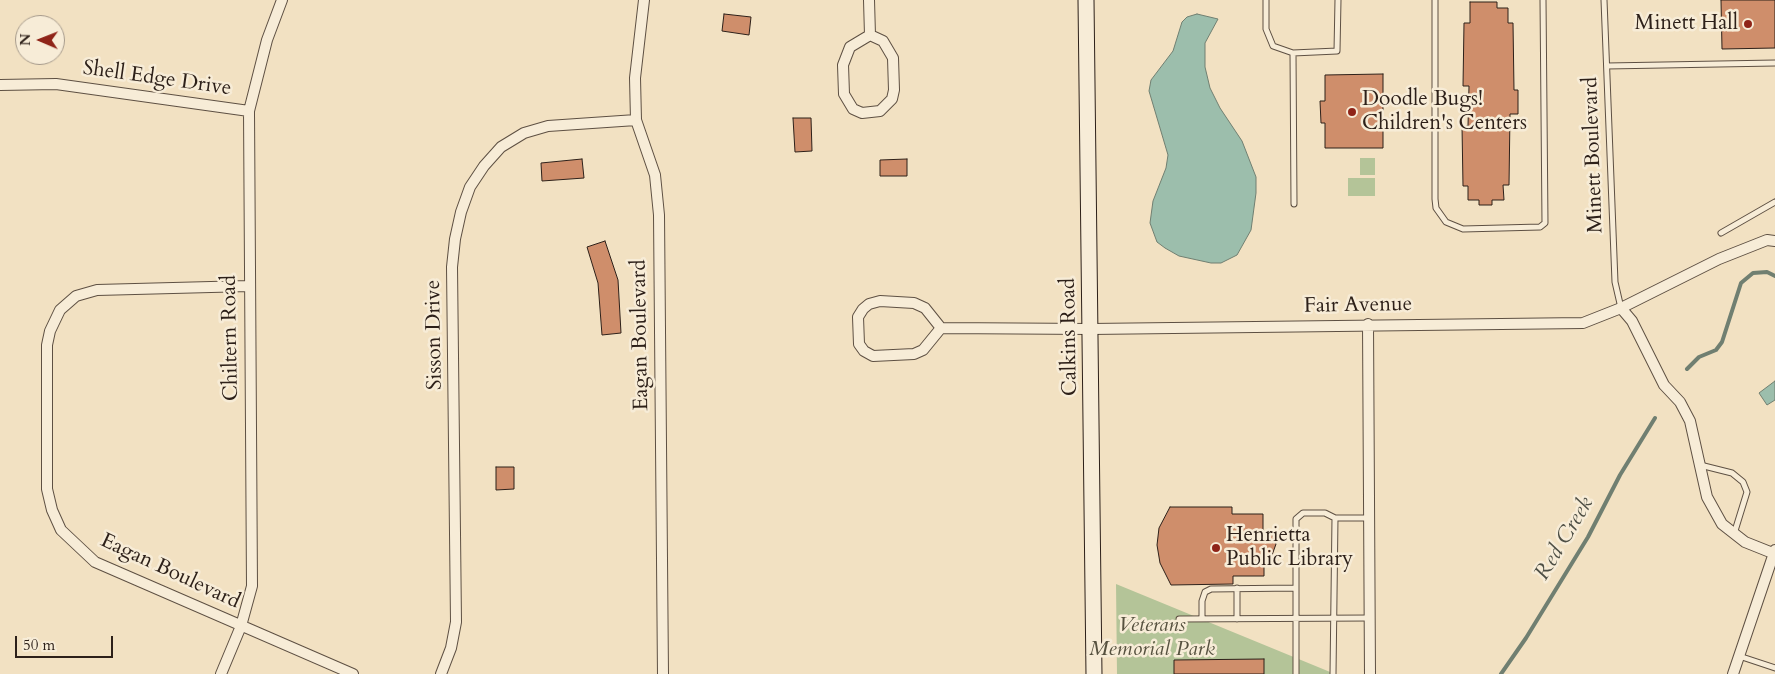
<!DOCTYPE html>
<style>
body{margin:0}
#map{position:relative;width:1775px;height:674px;overflow:hidden;background:#f2e1c2;font-family:Cardo,serif}
canvas{display:block}
.north{position:absolute;left:15px;top:15px;width:50px;height:50px;box-sizing:border-box;background:#f7ecd7;border:1px solid #a69a8b;border-radius:50%;rotate:271deg;font-size:14px;font-weight:700;line-height:20px;text-align:center;color:#2d2019}
.north::after{content:'';display:block;margin:auto;width:18px;height:22px;background:#8f2418;clip-path:polygon(50% 0,100% 100%,50% 72%,0 100%)}
.scale{position:absolute;left:15px;top:636px;width:98px;height:22px;box-sizing:border-box;border:2px solid #2d2019;border-top:0;padding-left:6px;font-size:15px;line-height:18px;white-space:nowrap;color:#2d2019;-webkit-text-stroke:4px #f7ecd7;paint-order:stroke}
</style>
<div id="map">
<canvas width="1775" height="674"></canvas>
<div class="north">N</div>
<div class="scale">50 m</div>
</div>
<script>
const context = document.querySelector('canvas').getContext('2d');
context.lineJoin = 'round';
function fill(path, color) {
  context.fillStyle = color;
  context.fill(path, 'evenodd');
}
function shape(rows) {
  const path = new Path2D();
  for (const r of rows) {
    path.moveTo(r[0], r[1]);
    for (let i = 2; i < r.length; i += 2) path.lineTo(r[i], r[i + 1]);
  }
  return path;
}
function strokePath(path, color, width, dash) {
  context.strokeStyle = color;
  context.lineWidth = width;
  context.lineCap = dash ? 'butt' : 'round';
  context.setLineDash(dash || []);
  context.stroke(path);
}
function drawText(font, color, halo, rows, align = 'center') {
  context.font = font + ' Cardo,serif';
  context.lineWidth = 5;
  context.setLineDash([]);
  context.textBaseline = 'middle';
  context.strokeStyle = halo;
  context.fillStyle = color;
  for (const [text, x, y, turn = 0] of rows) {
    context.save();
    context.translate(x, y);
    context.rotate((+turn || 0) * Math.PI / 180);
    context.textAlign = isNaN(turn) ? turn : align;
    if (halo) context.strokeText(text, 0, 0);
    context.fillText(text, 0, 0);
    context.restore();
  }
}
const green = shape([
 [1360,158,1375,158,1375,175,1360,175],
 [1348,178,1375,178,1375,196,1348,196],
 [1116,584,1335,674,1117,674]
]);
const water = shape([
 [1197,14,1218,19,1205,43,1205,67,1210,88,1220,108,1242,141,1256,177,1256,193,1251,230,1237,255,1221,263,1211,263,1179,256,1165,248,1157,242,1150,223,1153,201,1166,168,1168,155,1149,91,1151,80,1173,51,1182,22,1187,17,1197,14],
 [1775,381,1775,400,1767,405,1759,393,1775,381]
]);
const stream = shape([
 [1687,369,1699,357,1716,350,1722,342,1741,283,1753,273,1767,272,1775,276],
 [1501,674,1526,638,1588,537,1620,475,1655,418]
]);
const building = shape([
 [1721,0,1775,0,1775,48,1722,49,1721,0],
 [1470,2,1497,2,1497,8,1508,8,1508,23,1513,23,1514,90,1518,90,1518,114,1510,114,1509,185,1503,185,1504,200,1492,200,1492,205,1479,205,1479,200,1468,200,1468,186,1463,186,1462,126,1468,126,1469,86,1463,86,1464,23,1470,23,1470,2],
 [724,14,751,17,749,35,722,31,724,14],
 [1383,74,1383,148,1325,148,1325,123,1321,123,1320,101,1325,101,1325,75,1383,74],
 [793,118,811,118,812,151,795,152,793,118],
 [582,159,584,178,542,181,541,163,582,159],
 [907,159,907,176,880,176,880,160,907,159],
 [605,241,618,280,621,333,602,335,598,283,587,247,605,241],
 [496,467,514,467,514,489,496,490,496,467],
 [1170,507,1232,507,1232,514,1263,514,1263,531,1271,531,1276,544,1271,558,1264,558,1264,576,1233,576,1233,584,1171,585,1160,563,1157,545,1159,528,1170,507],
 [1264,659,1264,674,1174,674,1174,660,1264,659]
]);
const service = shape([
 [1266,0,1266,29,1273,46,1293,53,1337,51,1338,0],
 [1435,0,1435,199,1436,208,1446,222,1463,229,1540,227,1545,223,1543,0],
 [1604,0,1615,282,1621,308],
 [1293,53,1294,204],
 [1607,66,1775,63],
 [1721,233,1775,202],
 [1700,465,1732,473,1743,482,1747,492,1734,534],
 [1335,518,1369,518],
 [1237,588,1237,619],
 [1179,619,1369,618],
 [1202,619,1202,601,1205,592,1211,589,1296,588],
 [1739,656,1775,668],
 [1296,674,1296,519,1303,513,1325,513,1335,518,1333,674]
]);
const minor = shape([
 [644,0,635,78,636,120,655,175,659,215,663,674],
 [869,0,870,35],
 [870,35,883,41,893,58,894,90,892,99,880,111,862,113,853,109,844,94,843,65,850,47,870,35],
 [0,85,56,84,249,111],
 [1775,241,1767,240,1719,259,1621,308,1632,321,1664,385,1680,402,1690,421,1707,497,1722,524,1745,542,1775,554],
 [249,286,97,290,76,296,60,310,50,331,47,345,47,489,52,510,61,530,95,562,353,674],
 [1368,324,1370,674],
 [941,328,923,350,914,354,873,356,864,351,859,344,858,317,863,309,869,304,880,301,914,303,925,308,941,328,1091,329,1583,323,1621,308],
 [221,674,241,626,252,586,249,111,267,40,282,0],
 [441,674,451,648,456,622,452,267,455,239,461,212,470,187,484,166,501,147,524,133,548,126,636,120],
 [1733,674,1775,550]
]);
const secondary = shape([
 [1086,0,1094,674]
]);
const markers = [
 [1748,24,5,"#8f2418"],
 [1352,112,5,"#8f2418"],
 [1216,548,5,"#8f2418"]
];
const poiNames = [
 ["Minett Hall",1738,24,"right"],
 ["Doodle Bugs!",1362,100],
 ["Children's Centers",1362,124],
 ["Henrietta",1226,536],
 ["Public Library",1226,560]
];
const streetNames = [
 ["Shell Edge Drive",157,79,8],
 ["Minett Boulevard",1594,155,-92],
 ["Fair Avenue",1358,306,-1],
 ["Sisson Drive",435,335,-91],
 ["Eagan Boulevard",641,335,-91],
 ["Calkins Road",1070,337,-91],
 ["Chiltern Road",231,338,-91],
 ["Eagan Boulevard",170,572,25]
];
const parkNames = [
 ["Veterans",1152,626],
 ["Memorial Park",1152,650]
];
const waterNames = [
 ["Red Creek",1565,539,-59]
];
fill(green, '#b4c498');
fill(water, '#9cbeac');
strokePath(water, '#707f71', 1);
strokePath(stream, '#707f71', 4);
fill(building, '#cf8e6b');
strokePath(building, '#2d2019', 1);
strokePath(service, '#5e5043', 7);
strokePath(minor, '#5e5043', 12);
strokePath(secondary, '#2d2019', 17);
strokePath(service, '#f7ecd7', 5);
strokePath(minor, '#f7ecd7', 10);
strokePath(secondary, '#f7ecd7', 15);
for (const [x, y, r, color] of markers) {
  const dot = new Path2D();
  dot.arc(x, y, r, 0, 2 * Math.PI);
  context.fillStyle = color;
  context.fill(dot);
  strokePath(dot, '#f7ecd7', 2);
}
drawText('21px', '#2d2019', '#f7ecd7', poiNames, 'left');
drawText('21px', '#2d2019', '#f7ecd7', streetNames);
drawText('italic 21px', '#56513f', '#f7ecd7', parkNames);
drawText('italic 22px', '#4e4f45', '#f7ecd7', waterNames);
</script>
